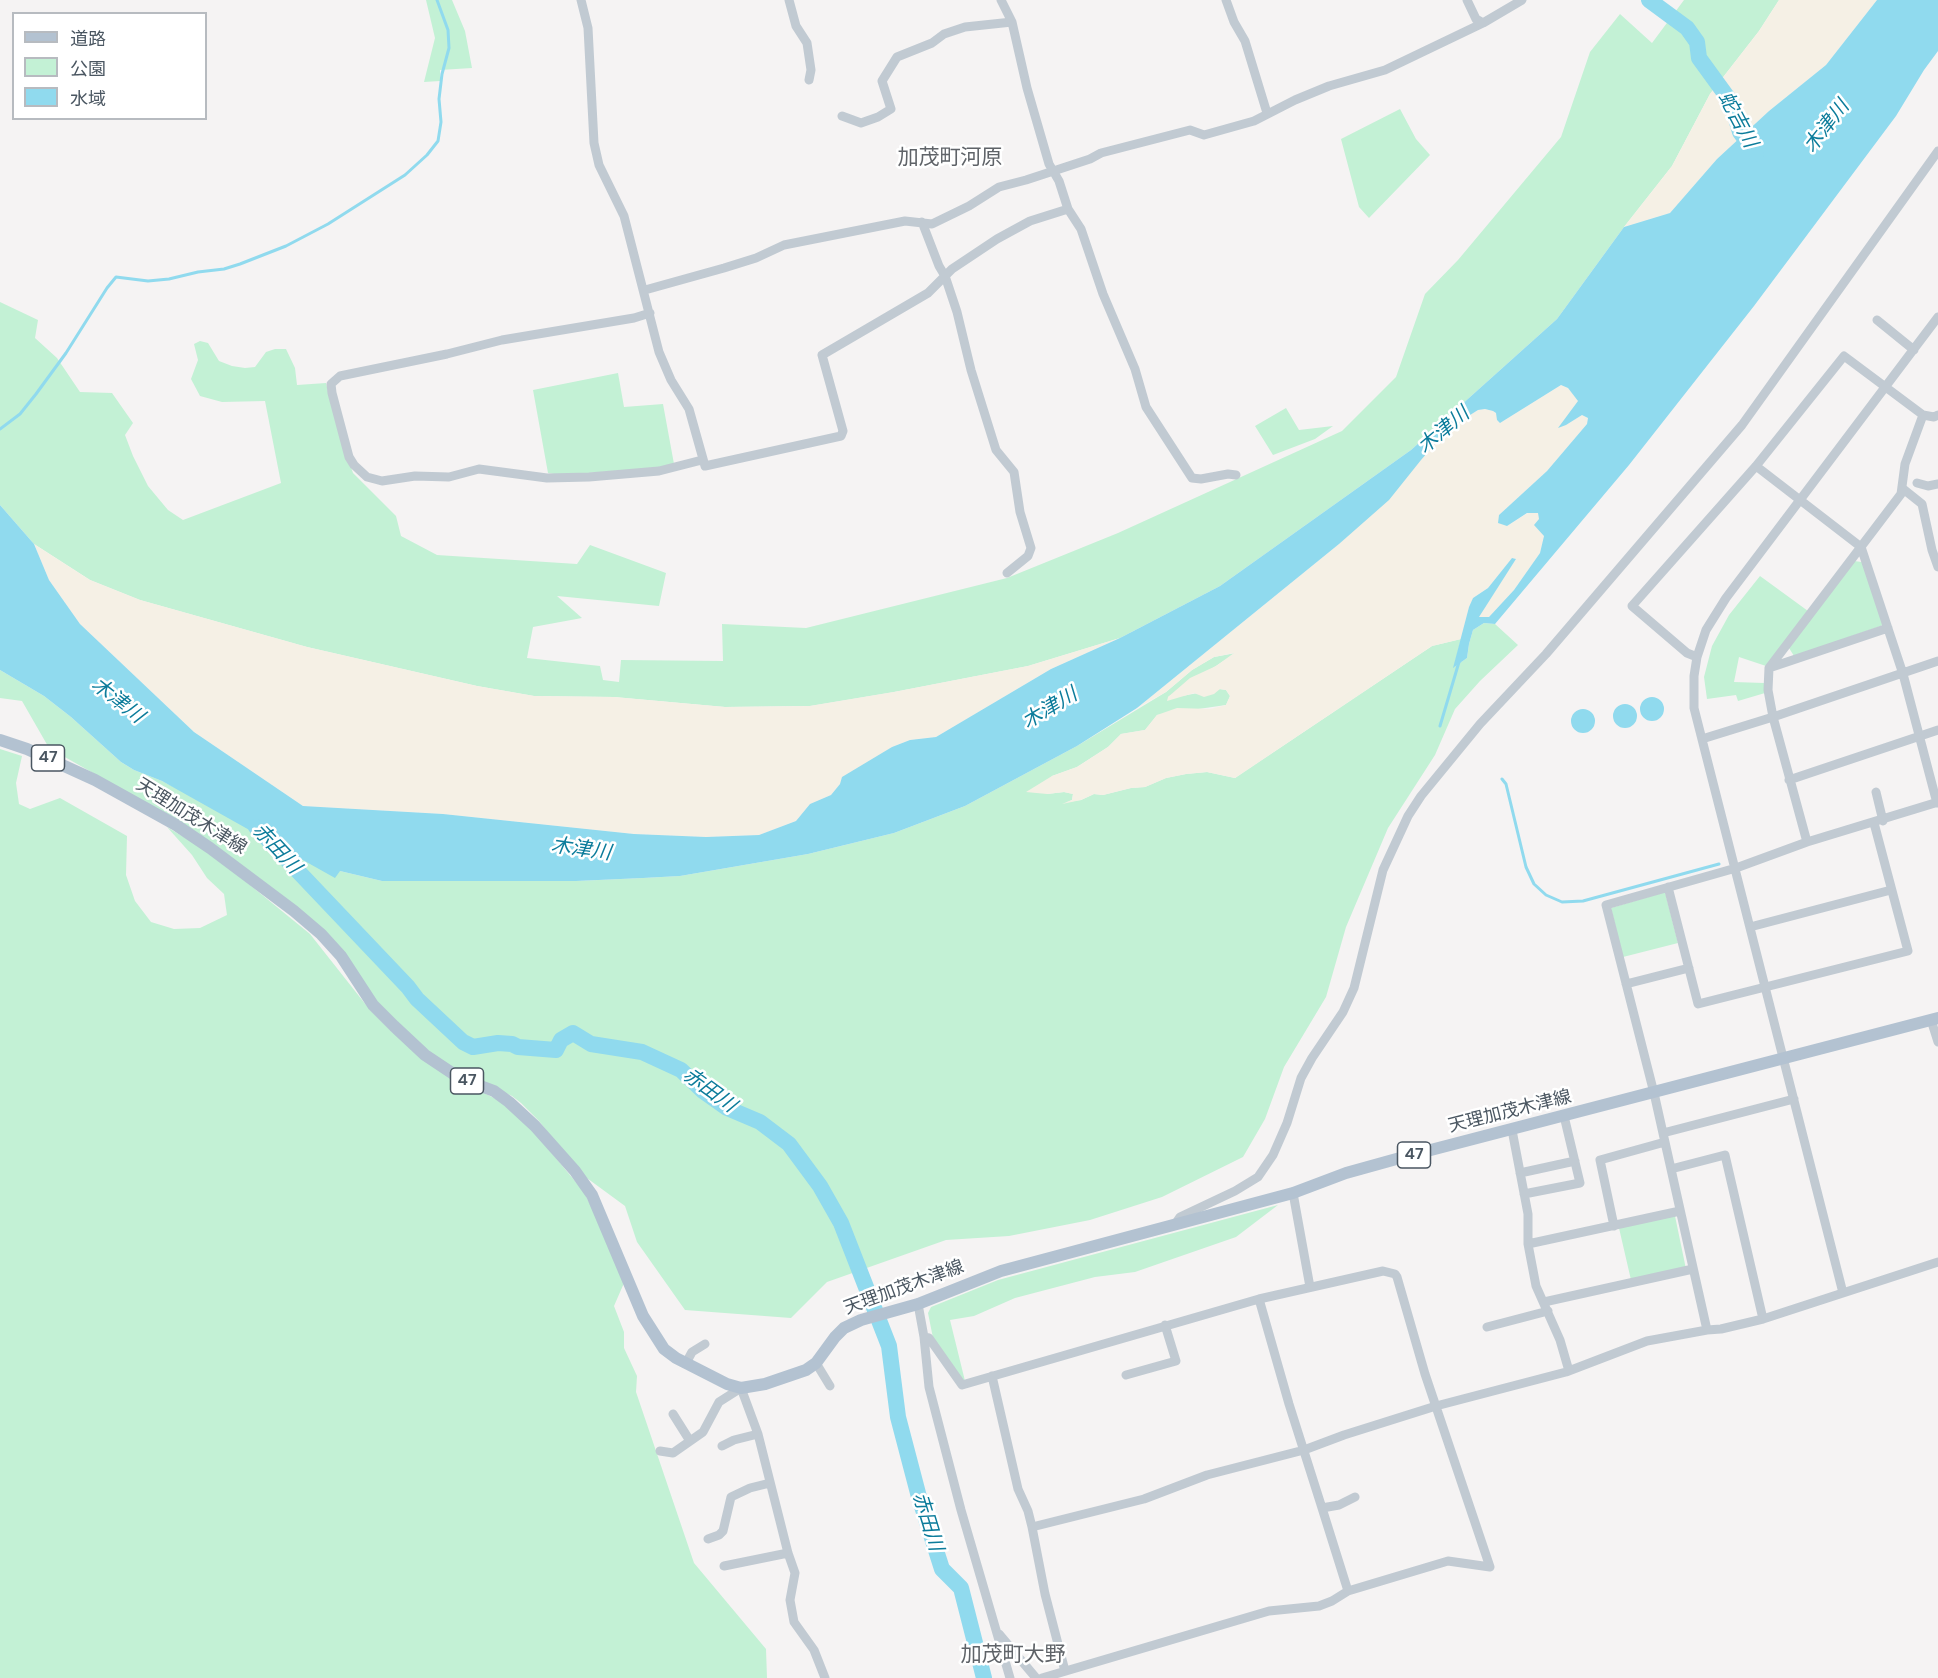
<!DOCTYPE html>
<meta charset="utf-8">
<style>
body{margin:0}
#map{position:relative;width:1938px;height:1678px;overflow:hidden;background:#f5f3f3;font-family:"DM Sans","Noto Sans JP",sans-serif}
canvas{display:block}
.legend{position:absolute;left:12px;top:12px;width:195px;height:108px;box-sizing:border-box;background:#fff;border:2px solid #b7bbc0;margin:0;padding:8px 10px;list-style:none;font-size:18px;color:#4a5661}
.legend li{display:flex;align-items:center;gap:12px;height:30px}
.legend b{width:30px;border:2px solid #b7bbc0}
</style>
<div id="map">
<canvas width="1938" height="1678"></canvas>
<ul class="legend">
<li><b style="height:8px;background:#b3c2d1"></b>道路</li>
<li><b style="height:16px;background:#c3f1d5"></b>公園</li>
<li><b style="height:16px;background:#90daee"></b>水域</li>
</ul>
</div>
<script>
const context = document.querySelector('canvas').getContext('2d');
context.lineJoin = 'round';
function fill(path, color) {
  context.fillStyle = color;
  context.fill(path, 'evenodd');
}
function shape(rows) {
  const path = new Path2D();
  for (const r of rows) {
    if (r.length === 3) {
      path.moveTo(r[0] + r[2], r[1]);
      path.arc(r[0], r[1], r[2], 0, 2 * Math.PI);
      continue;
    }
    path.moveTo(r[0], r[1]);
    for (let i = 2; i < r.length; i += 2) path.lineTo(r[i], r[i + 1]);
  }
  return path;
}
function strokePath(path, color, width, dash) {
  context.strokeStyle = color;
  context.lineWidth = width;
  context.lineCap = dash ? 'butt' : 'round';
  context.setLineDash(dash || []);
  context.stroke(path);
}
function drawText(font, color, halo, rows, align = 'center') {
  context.font = font + ' "DM Sans","Noto Sans JP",sans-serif';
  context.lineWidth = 5;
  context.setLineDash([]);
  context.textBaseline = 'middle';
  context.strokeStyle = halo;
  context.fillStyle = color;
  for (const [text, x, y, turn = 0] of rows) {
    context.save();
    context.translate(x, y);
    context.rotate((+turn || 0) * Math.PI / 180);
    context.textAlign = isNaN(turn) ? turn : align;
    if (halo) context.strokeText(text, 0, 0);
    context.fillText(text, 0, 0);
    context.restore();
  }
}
const green = shape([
 [426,0,452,0,465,31,472,68,440,70,440,81,424,82,435,38],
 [1684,0,1779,0,1759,31,1710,94,1672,166,1624,227,1557,319,1411,450,1220,586,1120,638,1028,666,894,692,810,706,725,707,614,697,534,696,477,686,307,647,140,600,90,580,34,544,0,505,0,302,38,320,35,338,57,358,80,392,112,393,133,423,125,435,133,456,148,486,168,510,183,520,281,483,265,401,222,402,200,396,191,379,198,360,194,344,200,341,208,343,219,361,232,366,245,368,255,367,266,352,275,349,286,349,295,368,297,385,326,383,335,419,353,473,396,516,401,536,437,555,577,564,590,545,666,573,659,606,557,596,582,618,533,627,527,658,600,666,603,680,619,682,621,660,723,661,722,624,806,628,1007,578,1118,533,1342,431,1396,377,1425,294,1458,260,1561,137,1590,52,1620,14,1652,43],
 [1400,109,1416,139,1430,155,1369,218,1359,207,1341,139],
 [618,373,624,407,663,404,674,464,658,468,560,475,548,473,533,390],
 [1286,408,1299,430,1333,426,1315,439,1273,455,1255,426],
 [1854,561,1862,562,1884,623,1881,626,1794,656,1789,648],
 [1760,576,1808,611,1769,667,1739,657,1734,682,1764,683,1765,693,1738,701,1736,695,1707,699,1704,677,1712,646,1729,615],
 [1484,623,1495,624,1518,645,1480,681,1455,709,1435,755,1388,828,1346,927,1326,997,1284,1067,1265,1119,1243,1157,1162,1197,1090,1220,1009,1236,946,1240,827,1282,791,1318,685,1310,637,1242,625,1206,580,1173,539,1121,521,1103,512,1096,448,1067,380,1010,323,931,93,773,49,748,22,701,0,698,0,670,44,696,71,717,121,762,134,770,162,781,340,871,382,881,576,881,643,878,680,876,808,854,894,833,965,806,1077,746,1166,692,1192,670,1214,657,1236,653,1168,697,1182,696,1219,689,1226,690,1230,696,1226,705,1157,715,1145,730,1121,734,1108,747,1077,767,1052,776,1047,794,1064,792,1073,794,1072,800,1067,802,1081,800,1094,794,1103,795,1131,788,1145,787,1166,778,1186,774,1207,772,1235,778,1432,646,1461,639,1454,667,1467,658,1469,644,1473,630],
 [0,749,22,756,16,783,19,804,30,809,60,798,127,836,126,875,135,901,151,922,174,929,200,928,227,915,224,894,207,878,192,855,167,827,212,854,310,934,370,1010,392,1032,482,1092,514,1108,555,1157,584,1192,606,1237,624,1283,614,1306,624,1332,624,1348,637,1376,636,1392,694,1563,766,1649,767,1678,0,1678],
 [1665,892,1678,943,1623,957,1611,908],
 [1278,1205,1236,1237,1135,1272,1095,1277,1015,1298,974,1316,950,1320,965,1381,962,1379,933,1338,928,1313,931,1307,998,1280],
 [1675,1216,1686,1269,1631,1280,1619,1228]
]);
const sand = shape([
 [1779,0,1877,0,1826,65,1769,111,1717,159,1670,213,1624,227,1672,166,1710,94,1759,31],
 [1561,385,1568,388,1579,401,1566,425,1582,415,1588,418,1587,424,1547,471,1499,515,1507,526,1528,513,1538,513,1544,535,1540,553,1514,590,1489,617,1478,617,1516,559,1512,558,1488,588,1473,598,1469,607,1461,639,1432,646,1235,778,1207,772,1186,774,1166,778,1145,787,1131,788,1103,795,1094,794,1081,800,1062,804,1072,800,1073,794,1064,792,1047,794,1026,792,1052,776,1077,767,1108,747,1121,734,1145,730,1157,715,1177,708,1210,709,1226,705,1230,696,1226,690,1220,689,1214,694,1204,697,1194,693,1167,701,1168,697,1190,678,1216,666,1234,653,1214,657,1192,670,1166,692,1137,708,1339,544,1441,437,1467,417,1478,410,1485,409,1493,411,1497,414,1497,420,1500,423],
 [34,544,90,580,140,600,307,647,477,686,534,696,614,697,725,707,810,706,894,692,1028,666,1120,638,1051,669,936,737,910,740,892,747,840,784,831,795,810,804,796,821,759,835,706,837,634,834,443,814,303,806,194,732,80,624,49,580]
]);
const water = shape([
 [1877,0,1938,0,1938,51,1924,70,1896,116,1754,306,1629,465,1495,624,1484,623,1473,630,1469,644,1467,658,1453,668,1469,607,1473,598,1488,588,1512,558,1516,559,1479,617,1489,617,1514,590,1540,553,1544,536,1534,525,1539,519,1538,513,1527,513,1507,526,1498,523,1499,515,1547,471,1587,424,1588,418,1582,415,1566,425,1558,428,1578,401,1568,388,1561,385,1500,423,1497,420,1496,413,1493,411,1485,409,1478,410,1467,417,1441,437,1421,460,1389,500,1339,544,1137,708,1077,746,965,806,894,833,808,854,680,876,643,878,576,881,382,881,340,871,335,878,162,781,134,770,121,762,71,717,44,696,0,670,0,505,34,544,49,580,80,624,194,732,303,806,443,814,634,834,706,837,759,835,796,821,810,804,831,795,840,784,842,777,892,747,910,740,936,737,1051,669,1120,638,1220,586,1411,450,1557,319,1624,227,1670,213,1717,159,1769,111,1826,65],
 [1652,709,12],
 [1625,716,12],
 [1583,721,12]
]);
const stream = shape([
 [0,429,20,414,36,394,66,353,107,288,116,277,148,281,169,279,198,272,224,269,240,264,286,246,328,224,405,175,427,155,438,141,441,122,439,99,442,74,449,48,448,30,437,0],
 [1440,726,1459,662],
 [1502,779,1506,784,1526,867,1534,884,1546,895,1562,902,1583,901,1719,864]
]);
const river = shape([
 [1649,0,1687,28,1697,42,1699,58,1731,102,1740,132,1756,154],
 [256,827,408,987,417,999,463,1042,473,1047,498,1043,512,1044,518,1047,556,1050,561,1040,573,1033,591,1044,642,1052,681,1070,703,1091,727,1108,760,1122,789,1144,820,1186,841,1223,889,1346,898,1417,919,1497,942,1569,961,1588,984,1678]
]);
const minor = shape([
 [581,0,588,28,594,143,599,165,624,216,659,352,671,380,689,409,705,466,841,436,843,431,822,355,928,293,952,269,997,239,1030,221,1068,209],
 [789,0,796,26,807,43,811,70,809,80],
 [1001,0,1012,22,1027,88,1049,164,1059,181,1068,209,1081,229,1103,294,1135,369,1146,407,1192,478,1201,479,1228,474,1236,475],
 [1226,0,1234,22,1245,41,1267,113],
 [1467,0,1476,19,1483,23],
 [842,116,861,123,878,117,891,109,882,81,897,57,932,43,944,34,965,27,1012,22],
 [922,222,939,266,945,276,957,312,971,370,996,450,1014,472,1020,512,1031,548,1028,556,1007,573],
 [645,290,724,268,756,258,784,245,905,221,932,224,969,206,999,187,1026,180,1090,159,1101,153,1190,130,1204,135,1254,121,1295,100,1329,86,1385,70,1483,23,1522,0],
 [650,313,634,318,502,340,447,354,340,376,331,384,332,393,349,457,354,465,367,477,382,481,415,476,449,477,479,469,547,478,589,477,659,471,702,460],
 [1877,320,1914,350],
 [1923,415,1934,417,1938,415],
 [1756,466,1861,547,1903,674,1937,803],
 [1917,483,1928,486,1938,484],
 [1902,488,1922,504,1932,550,1938,567],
 [1697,657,1687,653,1632,606,1756,466,1844,356,1923,415,1905,464,1901,494,1769,668,1768,690,1773,717,1807,842],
 [1769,668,1888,628],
 [1702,739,1773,717,1938,661],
 [1789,780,1938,730],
 [1876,792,1883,821],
 [1668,887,1698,1004,1908,951,1874,823],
 [1750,927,1891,890],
 [1626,984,1689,968],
 [1931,1020,1938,1042],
 [1512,1130,1528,1214,1528,1244,1536,1286,1560,1340,1569,1371],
 [1663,1133,1794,1099],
 [1671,1169,1725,1155,1763,1319],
 [1520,1173,1575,1161],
 [1293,1193,1310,1287],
 [1524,1194,1580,1183,1564,1116],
 [1176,1223,1180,1217,1235,1191,1258,1177,1273,1155,1287,1123,1301,1078,1312,1058,1343,1012,1354,988,1383,870,1408,816,1421,796,1480,724,1546,654,1742,425,1938,151],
 [1614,1226,1600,1160,1665,1142],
 [1528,1244,1680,1211],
 [1843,1293,1694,708,1694,676,1697,657,1706,630,1726,598,1938,317],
 [1259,1299,1289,1404,1322,1508,1339,1505,1355,1497],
 [1544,1302,1693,1269],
 [918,1304,924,1337,929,1387,961,1510,1010,1678],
 [1487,1327,1548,1311],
 [1707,1330,1654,1093,1606,905,1736,868,1807,842,1938,802],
 [924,1337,929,1338,962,1385,1259,1299,1383,1271,1395,1274,1397,1277,1425,1374,1490,1567,1448,1561,1348,1591,1332,1601,1319,1606,1269,1611,1042,1678],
 [686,1363,692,1352,705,1344],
 [816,1363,830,1386],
 [1126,1375,1176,1361,1165,1325],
 [992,1376,1018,1489,1028,1511,1032,1527,1045,1594,1065,1671],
 [673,1414,690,1441],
 [722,1446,734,1440,758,1434],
 [660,1451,673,1453,703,1432,719,1402,741,1388,758,1434,788,1553,795,1573,790,1600,794,1622,814,1650,825,1678],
 [1322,1508,1348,1591],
 [1032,1527,1144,1499,1207,1475,1304,1450,1344,1435,1436,1406,1566,1372,1647,1341,1707,1330,1721,1329,1763,1319,1938,1262],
 [708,1539,719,1535,723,1531,731,1497,750,1488,770,1483],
 [724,1566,788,1553],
 [999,1634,1036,1678]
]);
const major = shape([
 [0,740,27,749,95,780,176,825,210,848,294,911,321,934,341,956,373,1005,394,1026,425,1055,452,1073,462,1079,494,1091,509,1102,535,1126,575,1171,592,1195,643,1316,664,1349,676,1358,727,1384,741,1388,765,1384,806,1370,816,1363,835,1337,844,1328,861,1320,918,1304,1001,1271,1293,1193,1346,1173,1400,1158,1938,1018]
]);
const shields = [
 [48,758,33],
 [467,1081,33],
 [1414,1155,33]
];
const shieldNames = [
 ["47",48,758],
 ["47",467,1081],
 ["47",1414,1155]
];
const streetNames = [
 ["天理加茂木津線",191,817,32],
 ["天理加茂木津線",1510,1112,-14],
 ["天理加茂木津線",904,1288,-20]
];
const waterNames = [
 ["蛇吉川",1737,120,62],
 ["木津川",1827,127,-52],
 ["木津川",1444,431,-40],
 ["木津川",117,701,38],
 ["木津川",1050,709,-31],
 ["赤田川",276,849,47],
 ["木津川",581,850,8],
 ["赤田川",709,1091,36],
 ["赤田川",927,1522,73]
];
const quarterNames = [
 ["加茂町河原",950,158],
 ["加茂町大野",1013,1655]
];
fill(green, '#c3f1d5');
fill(sand, '#f5f0e5');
fill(water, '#90daee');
strokePath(stream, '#90daee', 3);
strokePath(river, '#90daee', 16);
strokePath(minor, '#c1cad2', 9);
strokePath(major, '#b3c2d1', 12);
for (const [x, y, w] of shields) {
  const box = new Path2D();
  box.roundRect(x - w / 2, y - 13, w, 26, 4.5);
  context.fillStyle = '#fff';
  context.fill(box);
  strokePath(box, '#4a5661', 1.5);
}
drawText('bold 16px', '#4a5661', null, shieldNames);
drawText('18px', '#4a5661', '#fff', streetNames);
drawText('italic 20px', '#0c7c9b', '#fff', waterNames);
drawText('21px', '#5f6368', '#fff', quarterNames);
</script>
